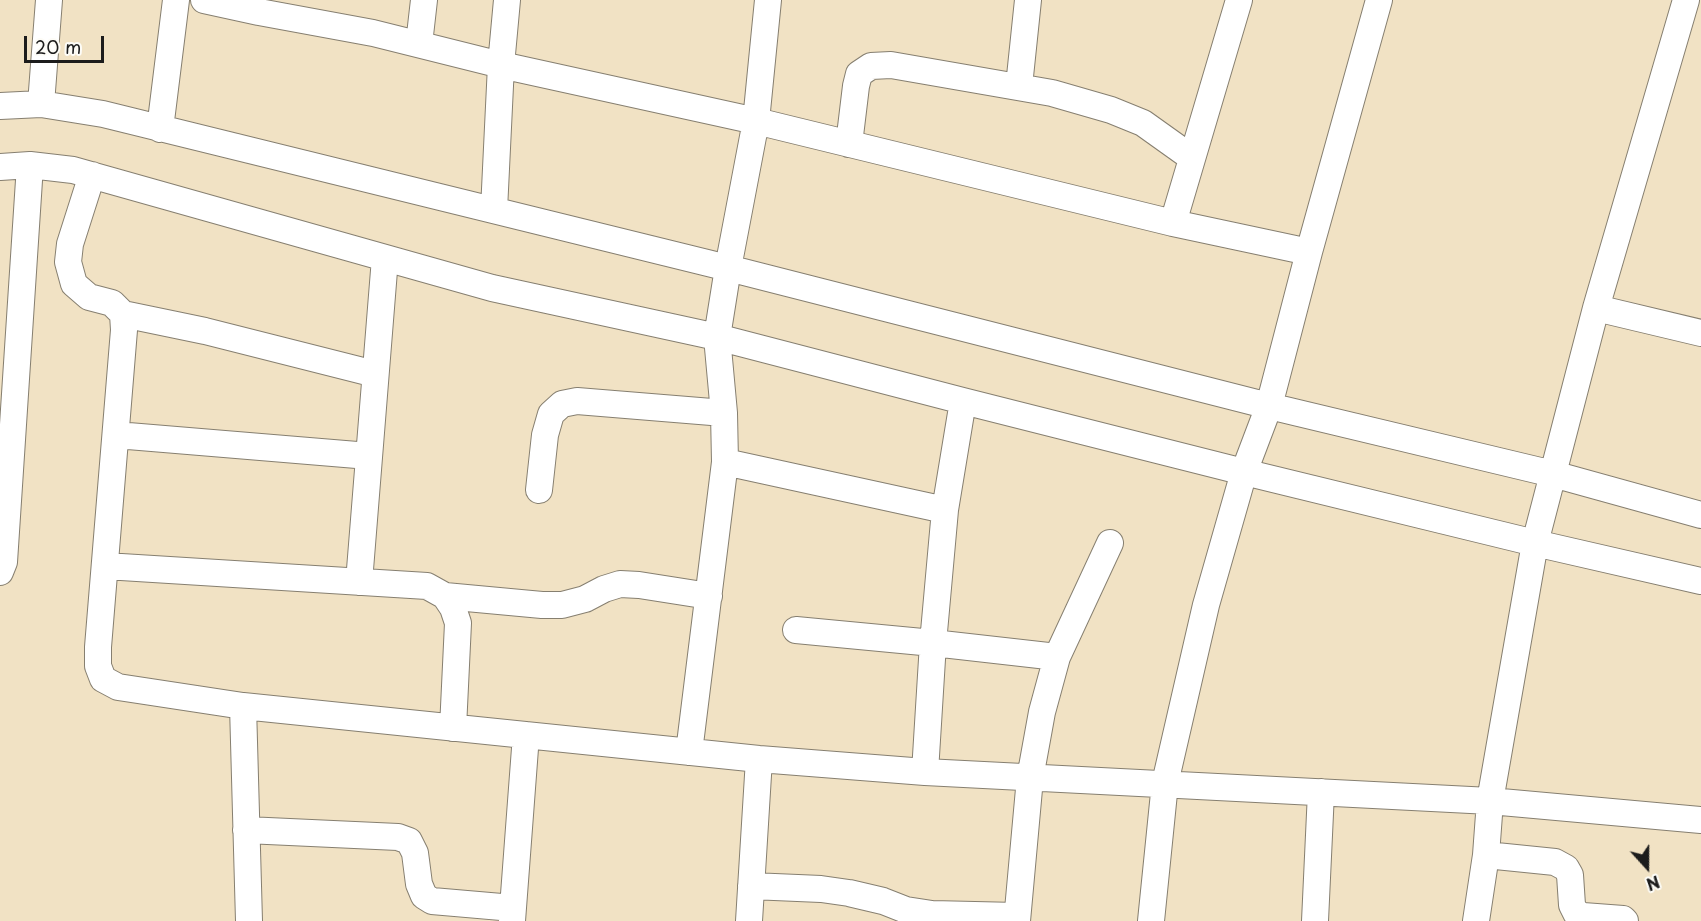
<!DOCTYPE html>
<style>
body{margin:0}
#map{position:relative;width:1701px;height:921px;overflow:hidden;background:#f1e2c4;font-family:"Playpen Sans",sans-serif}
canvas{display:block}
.north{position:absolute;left:1617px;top:837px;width:60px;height:60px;-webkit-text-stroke:4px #fdfcf7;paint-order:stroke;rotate:159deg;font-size:16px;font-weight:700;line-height:24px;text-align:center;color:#1c1c1c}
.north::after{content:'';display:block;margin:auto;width:21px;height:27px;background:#1c1c1c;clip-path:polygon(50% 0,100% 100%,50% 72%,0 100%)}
.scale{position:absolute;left:24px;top:36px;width:80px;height:27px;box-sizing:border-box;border:3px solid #1c1c1c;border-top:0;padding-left:8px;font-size:18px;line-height:21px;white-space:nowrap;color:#1c1c1c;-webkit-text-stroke:4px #fdfcf7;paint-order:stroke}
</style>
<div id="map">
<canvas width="1701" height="921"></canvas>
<div class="north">N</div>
<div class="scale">20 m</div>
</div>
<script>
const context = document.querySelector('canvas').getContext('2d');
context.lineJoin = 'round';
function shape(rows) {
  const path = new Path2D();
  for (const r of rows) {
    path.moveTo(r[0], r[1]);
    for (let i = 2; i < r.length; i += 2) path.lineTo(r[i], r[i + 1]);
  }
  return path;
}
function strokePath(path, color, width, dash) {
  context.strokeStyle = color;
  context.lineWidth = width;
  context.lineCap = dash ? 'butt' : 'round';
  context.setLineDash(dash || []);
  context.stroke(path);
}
const minor = shape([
 [204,0,259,12,373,33,501,65,756,121,1173,223,1309,252],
 [419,44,424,0],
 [1019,86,1028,0],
 [41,104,49,0],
 [0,106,41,104,103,114,728,268,1269,406,1553,474,1701,515],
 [160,129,176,0],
 [849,144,856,86,859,74,871,66,891,65,1052,93,1111,110,1143,123,1192,158],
 [0,167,30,165,73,170,492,288,717,337,963,401,1244,472,1535,543,1701,581],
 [92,175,70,244,68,262,74,284,89,297,112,303,123,314,124,330,98,647,98,666,103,679,118,687,243,706,759,759,925,772,1490,801,1701,820],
 [494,210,501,65,507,0],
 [1173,223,1239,0],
 [1596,308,1701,333],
 [123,314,205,331,375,374],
 [116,435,369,456],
 [725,462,945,510],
 [539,490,545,435,551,414,562,404,577,401,724,413],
 [105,566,427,586,445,596,453,608,458,623,453,728],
 [0,572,4,562,30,165],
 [359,582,385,258],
 [445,596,542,605,562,605,585,599,604,589,620,584,639,585,709,596],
 [796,630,933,643,1057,657],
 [243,706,249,921],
 [689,752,725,462,724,413,717,337,728,268,756,121,768,0],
 [925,772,933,643,945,510,963,401],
 [246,830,398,837,409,841,415,853,419,884,424,896,432,901,513,908],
 [1486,855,1555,862,1566,868,1570,875,1572,905,1576,913,1583,916,1623,919,1625,921],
 [751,886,821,889,849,893,883,901,906,910,932,914,1017,916],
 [512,921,526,735],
 [749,921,759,759],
 [1017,921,1030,778,1042,712,1057,657,1110,543],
 [1151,921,1165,783,1206,605,1244,472,1269,406,1309,252,1379,0],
 [1315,921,1321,792],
 [1476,921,1486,855,1490,801,1535,543,1596,308,1686,0]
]);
strokePath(minor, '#867f70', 28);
strokePath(minor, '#fff', 26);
</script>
